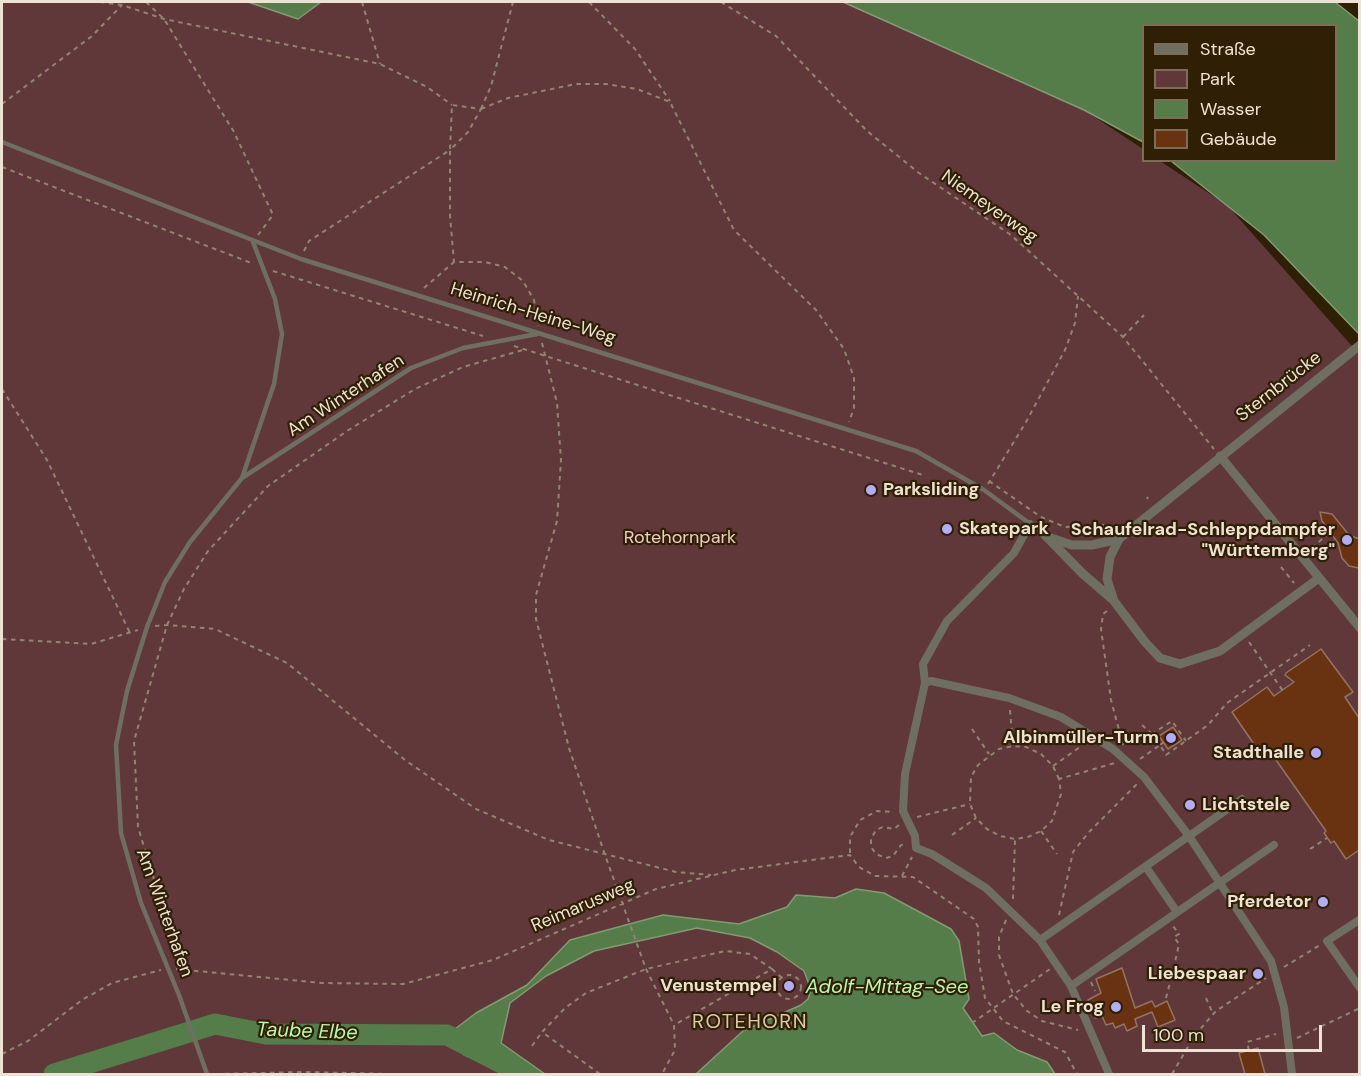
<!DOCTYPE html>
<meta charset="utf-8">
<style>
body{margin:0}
#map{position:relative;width:1361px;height:1076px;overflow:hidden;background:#2f1f04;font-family:"DM Sans",sans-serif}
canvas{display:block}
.frame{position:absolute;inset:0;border:3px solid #ede2d3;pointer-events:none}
.legend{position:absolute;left:1142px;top:24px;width:195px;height:138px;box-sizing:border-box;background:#2f1f04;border:2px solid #7b6d57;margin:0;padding:8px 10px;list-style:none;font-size:18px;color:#ede2d3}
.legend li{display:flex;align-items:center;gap:12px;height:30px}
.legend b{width:30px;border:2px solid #7b6d57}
.scale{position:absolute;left:1142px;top:1025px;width:180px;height:27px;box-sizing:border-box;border:3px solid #ede2d3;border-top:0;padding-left:8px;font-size:18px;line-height:21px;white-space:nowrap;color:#ede2d3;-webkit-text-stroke:4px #2f1f04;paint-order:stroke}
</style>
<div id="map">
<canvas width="1361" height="1076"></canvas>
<div class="frame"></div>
<ul class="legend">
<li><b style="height:8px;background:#6e6f61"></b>Straße</li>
<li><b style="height:16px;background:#613839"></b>Park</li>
<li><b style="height:16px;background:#547d4a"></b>Wasser</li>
<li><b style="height:16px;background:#693312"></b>Gebäude</li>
</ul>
<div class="scale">100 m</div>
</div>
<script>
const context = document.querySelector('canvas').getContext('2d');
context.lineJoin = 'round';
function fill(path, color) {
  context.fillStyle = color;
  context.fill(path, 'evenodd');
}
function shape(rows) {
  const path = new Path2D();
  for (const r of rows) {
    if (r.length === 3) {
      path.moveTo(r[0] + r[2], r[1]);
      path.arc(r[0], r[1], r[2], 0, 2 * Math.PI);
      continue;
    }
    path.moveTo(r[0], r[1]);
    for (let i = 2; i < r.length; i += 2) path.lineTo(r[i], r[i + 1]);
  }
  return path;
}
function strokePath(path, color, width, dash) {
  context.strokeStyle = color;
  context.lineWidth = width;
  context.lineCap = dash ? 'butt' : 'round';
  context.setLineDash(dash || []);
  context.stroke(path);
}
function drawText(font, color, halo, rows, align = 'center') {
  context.font = font + ' "DM Sans",sans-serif';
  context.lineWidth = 4.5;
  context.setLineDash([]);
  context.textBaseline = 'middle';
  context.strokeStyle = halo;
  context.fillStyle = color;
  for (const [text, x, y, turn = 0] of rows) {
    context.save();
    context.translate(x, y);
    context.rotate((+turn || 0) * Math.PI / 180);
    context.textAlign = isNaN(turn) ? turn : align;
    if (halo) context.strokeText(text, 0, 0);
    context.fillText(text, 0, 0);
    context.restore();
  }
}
const green = shape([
 [2,2,843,2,1084,110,1143,149,1144,160,1160,161,1227,205,1359,354,1359,1074,2,1074]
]);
const water = shape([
 [248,2,321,2,298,19,248,2],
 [843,2,1335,2,1359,21,1359,334,1264,235,1171,161,1336,160,1336,26,1144,26,1143,142,1084,110,843,2],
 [856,889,884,893,951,929,959,941,969,999,963,1008,982,1036,994,1033,1017,1050,1047,1062,1055,1074,696,1074,743,1031,801,1005,808,999,811,990,804,971,777,952,750,938,697,928,594,951,546,976,510,1003,501,1043,545,1074,511,1074,464,1055,447,1035,476,1013,527,985,570,940,663,915,739,924,787,907,796,895,835,898,856,889]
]);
const river = shape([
 [54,1074,215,1024,266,1034,447,1035,523,1074]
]);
const building = shape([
 [1320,512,1332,514,1349,535,1359,539,1359,568,1349,566,1342,558,1338,543,1322,521,1320,512],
 [1321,649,1353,692,1345,697,1359,718,1359,850,1346,859,1334,841,1331,843,1324,833,1326,831,1269,750,1262,756,1232,712,1267,687,1274,696,1294,682,1285,675,1286,673,1321,649],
 [1173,727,1182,740,1168,749,1159,736,1173,727],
 [1122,968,1135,1008,1152,1001,1155,1007,1167,1001,1175,1020,1158,1027,1152,1012,1135,1019,1137,1026,1127,1031,1124,1024,1115,1028,1113,1023,1106,1025,1102,1016,1095,1018,1088,1000,1101,993,1096,979,1122,968],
 [1258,1048,1265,1074,1245,1074,1239,1053,1258,1048]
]);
const path = shape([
 [100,2,122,5,164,19,380,64,427,87,452,105],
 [146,2,164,19,234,132,273,215,258,235],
 [362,2,380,64],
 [589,2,635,49,670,101],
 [721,2,776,36,867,131,919,173,1011,235,1044,265,1123,337,1214,449],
 [2,104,92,36,122,5],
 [481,109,508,98,576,84,606,84,637,89,670,102,734,230,816,310,844,349,854,378,854,408,849,422],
 [481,109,491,86,513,2],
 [2,167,254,264],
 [304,251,309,241,450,150,452,105,481,109,468,132,450,150,450,216,454,262],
 [273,271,483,336],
 [424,288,454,262,485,262,505,267,523,281,534,300,538,326],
 [1123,337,1144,315],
 [542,343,557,403,561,460,557,521,536,595,536,619,569,748,605,855,646,969,674,1025,675,1050,662,1074],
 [514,346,926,476],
 [2,389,47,460,130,633],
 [989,481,1041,517,1065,527,1104,525],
 [988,484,1026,422,1065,350,1075,323,1078,296],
 [1147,497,1148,499],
 [1312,548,1329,533],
 [1281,567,1294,583],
 [1107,611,1103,614,1101,629,1111,700,1123,745],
 [155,626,167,625,215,629,287,663,405,760,476,809,549,840,676,872,711,875],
 [2,639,91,644,138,630],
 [1249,642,1283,691],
 [1010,710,1013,746],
 [1142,725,1152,734],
 [972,729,989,754],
 [1164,742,1160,745,1152,734,1172,721,1186,741],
 [1140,759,1160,745,1166,755,1208,725,1227,703,1310,645],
 [1053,766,1080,747],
 [1059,779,1053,766,1041,754,1026,747,1013,746,999,749,978,765,971,777,970,804,976,818,987,829,1000,836,1015,839,1028,837,1041,831,1052,821,1061,794,1059,779,1115,763],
 [917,817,970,804],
 [899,825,894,829,883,827,876,830,871,839,871,847,876,854,886,858,893,856,901,845,907,844],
 [1041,831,1057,854],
 [952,835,976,818],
 [1310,849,1327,838],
 [850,853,850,837,860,820,877,811,893,812],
 [902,876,912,857],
 [1013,899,1015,839],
 [1059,915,1073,852,1089,832,1138,783],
 [1006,920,999,937,999,955,1013,994,1027,1011,1042,1021,1078,1030],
 [1284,967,1320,945],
 [176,969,322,983,403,984,493,960,656,889,735,870,850,855,859,867,875,876,913,877,974,919,978,927,979,962,985,998,1003,1021,1065,1052,1077,1074],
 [772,969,781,977],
 [190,971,160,899,138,827,134,741,167,625,184,589,208,551,268,486,347,431,415,389,463,367,523,350],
 [789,987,12],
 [1091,982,1095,991],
 [1166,998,1171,979,1181,971,1175,962,1179,944,1174,937,1179,934,1173,926],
 [1206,998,1213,1014],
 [972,1023,1050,969],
 [1297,1038,1360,1008],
 [532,1046,542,1032],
 [1249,1050,1247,1042,1276,1034],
 [2,1054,28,1041,82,1000,112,983,161,970],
 [216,1074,304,1072,392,1074],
 [600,1074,542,1032,565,1008,586,993,646,969,725,951,750,954,772,969,674,1025],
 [1172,1074,1195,1035,1216,1011,1266,978]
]);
const service = shape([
 [2,142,301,259,916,451,984,490,1044,534],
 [242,478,274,384,282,334,275,299,253,242],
 [207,1074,179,995,141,903,121,833,116,745,127,691,147,627,165,582,190,542,242,478,411,368,463,348,537,334]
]);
const pedestrian = shape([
 [1030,524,1014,553,947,621,923,664,925,683,905,774,903,811,915,836,916,848,932,854,986,888,1040,940,1071,986,1109,1074],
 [925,683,931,681,1009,698,1061,717,1113,749,1144,777,1189,836,1271,961,1284,1007,1292,1074],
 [1146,867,1177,912],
 [1359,920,1327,941,1360,988],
 [1040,940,1242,799],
 [1071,986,1274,845]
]);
const minor = shape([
 [1220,456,1360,628],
 [1044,534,1082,573,1112,599],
 [1051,538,1072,545,1092,545,1119,539],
 [1319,578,1220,651,1180,664,1160,658,1145,642,1114,601,1107,579,1110,557,1119,539,1360,345]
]);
const markers = [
 [871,490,6,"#b2adf9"],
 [947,529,6,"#b2adf9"],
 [1347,540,6,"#b2adf9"],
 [1171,738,6,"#b2adf9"],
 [1316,753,6,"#b2adf9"],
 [1190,805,6,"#b2adf9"],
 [1323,902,6,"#b2adf9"],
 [1258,974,6,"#b2adf9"],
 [789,986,6,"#b2adf9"],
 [1116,1007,6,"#b2adf9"]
];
const streetNames = [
 ["Niemeyerweg",989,207,35],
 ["Heinrich-Heine-Weg",533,314,17],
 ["Sternbrücke",1279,387,-38],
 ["Am Winterhafen",346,396,-33],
 ["Reimarusweg",583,906,-23],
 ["Am Winterhafen",164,913,70]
];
const poiNames = [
 ["Parksliding",883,490,"left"],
 ["Skatepark",959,529,"left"],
 ["Schaufelrad-Schleppdampfer",1335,530],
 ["\"Württemberg\"",1335,551],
 ["Albinmüller-Turm",1159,738],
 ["Stadthalle",1304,753],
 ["Lichtstele",1202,805,"left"],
 ["Pferdetor",1311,902],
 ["Liebespaar",1246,974],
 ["Venustempel",777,986],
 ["Le Frog",1104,1007]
];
const parkNames = [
 ["Rotehornpark",680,538]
];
const waterNames = [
 ["Adolf-Mittag-See",887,988],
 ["Taube Elbe",307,1032,2]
];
const neighbourhoodNames = [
 ["ROTEHORN",750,1023]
];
fill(green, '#613839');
fill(water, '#547d4a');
strokePath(water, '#829b73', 1.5);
strokePath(river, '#547d4a', 21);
fill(building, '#693312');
strokePath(building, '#937362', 1.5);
strokePath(path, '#928570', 2, [4.5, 4.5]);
strokePath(service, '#6e6f61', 4.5);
strokePath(pedestrian, '#6e6f61', 8);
strokePath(minor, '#6e6f61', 9);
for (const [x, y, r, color] of markers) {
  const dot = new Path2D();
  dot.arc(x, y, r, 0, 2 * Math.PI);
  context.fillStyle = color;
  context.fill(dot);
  strokePath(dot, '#2f1f04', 2);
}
drawText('18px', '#ede2d3', '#2f1f04', streetNames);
drawText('bold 18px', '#ede2d3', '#2f1f04', poiNames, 'right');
drawText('18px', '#f3caca', '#2f1f04', parkNames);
drawText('italic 20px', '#baf7aa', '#2f1f04', waterNames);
context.letterSpacing = '1.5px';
drawText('20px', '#ddc9aa', '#2f1f04', neighbourhoodNames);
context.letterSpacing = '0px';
</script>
